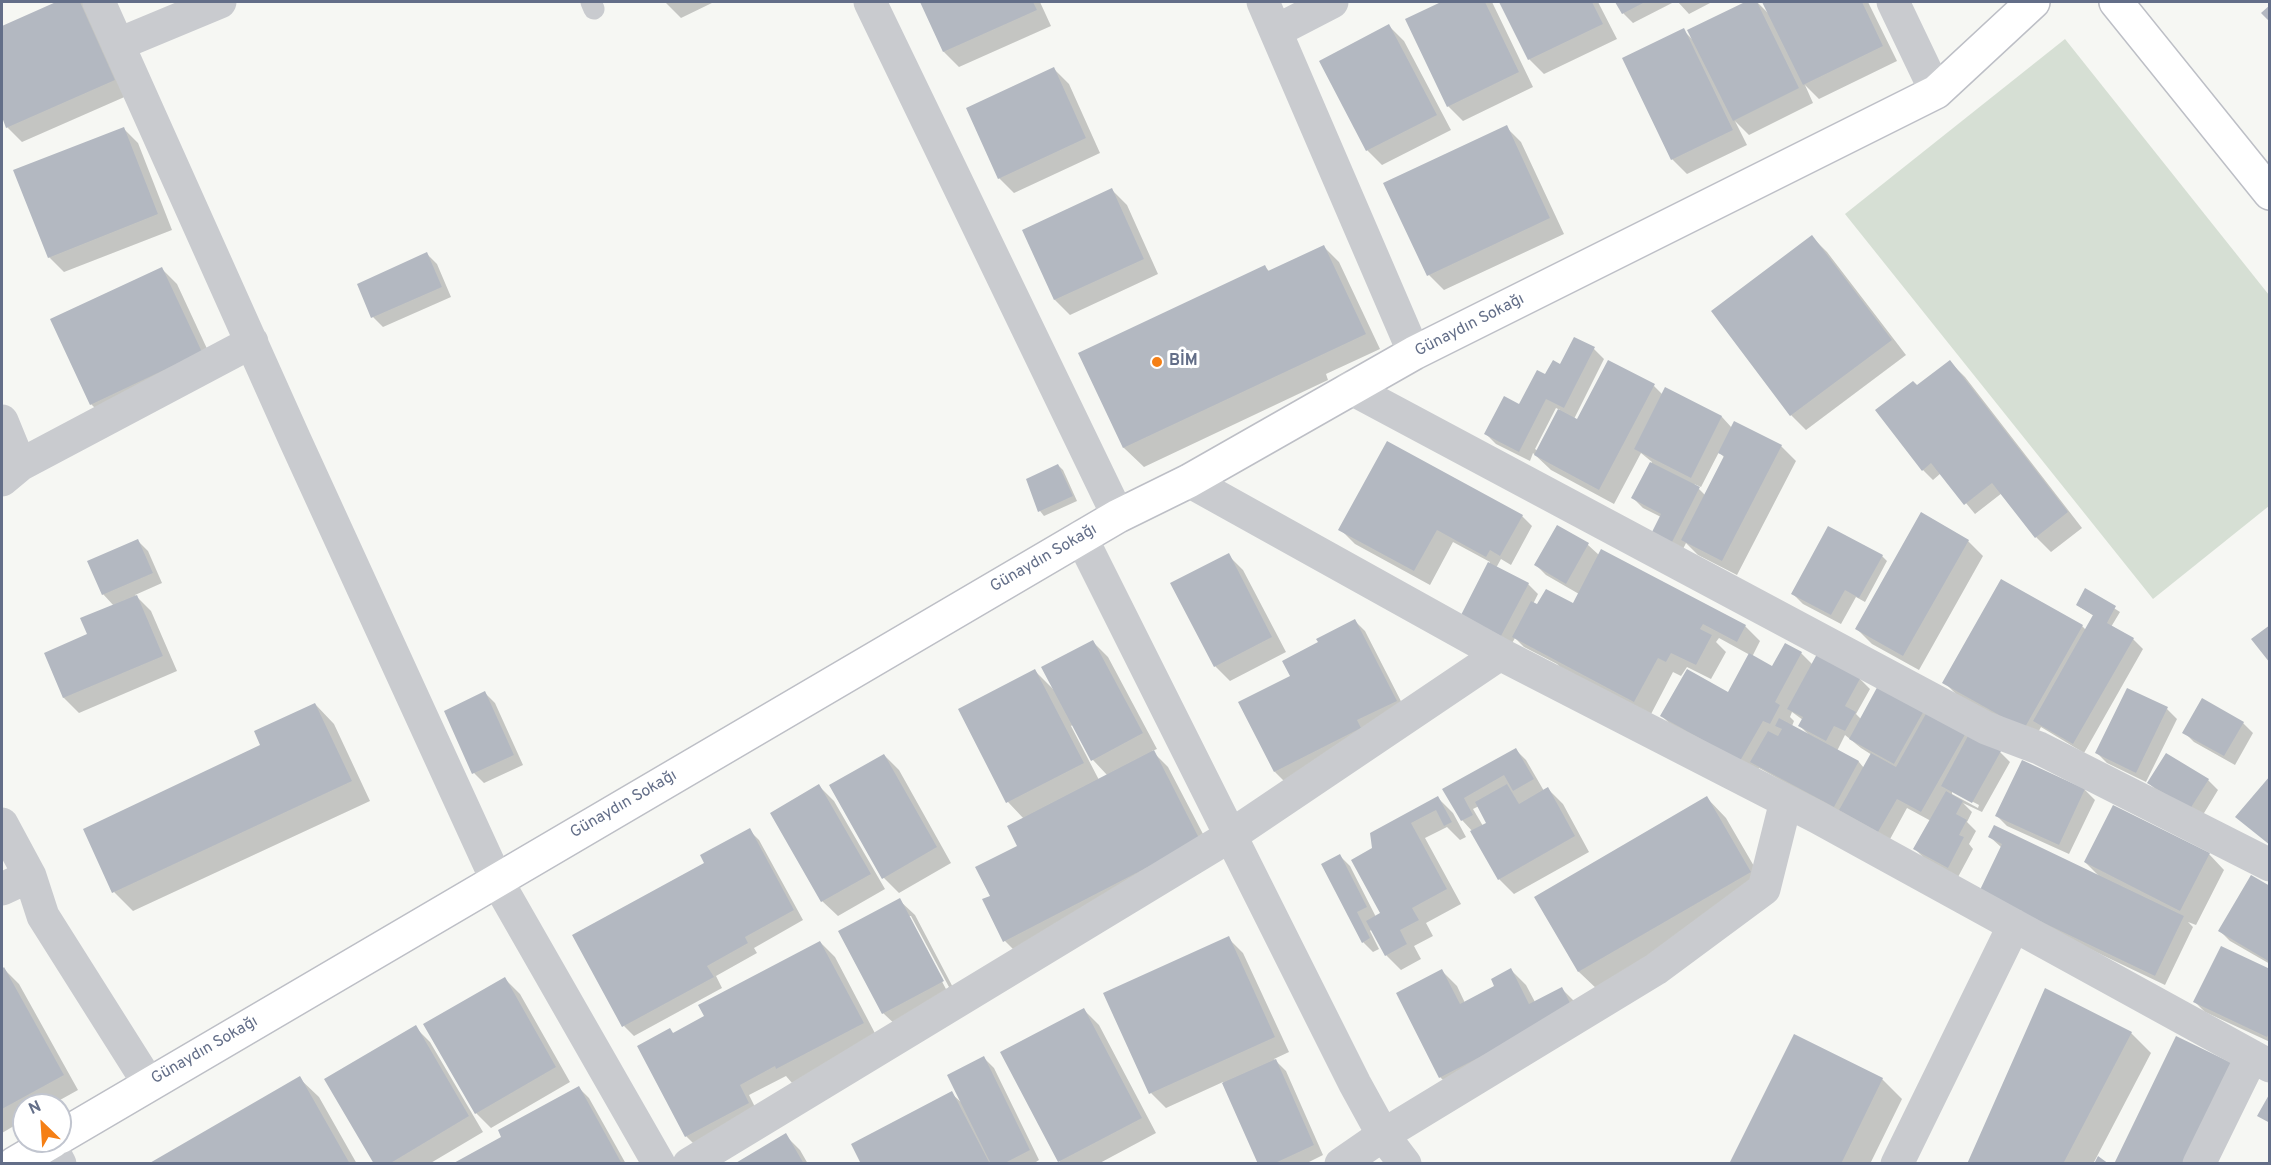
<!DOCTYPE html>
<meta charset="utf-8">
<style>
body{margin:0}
#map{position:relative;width:2271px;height:1165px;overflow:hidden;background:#f6f7f3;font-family:Overpass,sans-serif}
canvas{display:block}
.frame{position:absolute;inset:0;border:3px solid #636e88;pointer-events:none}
.north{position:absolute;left:12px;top:1093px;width:60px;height:60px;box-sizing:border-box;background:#fff;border:2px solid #c1c5cf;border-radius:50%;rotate:335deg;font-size:16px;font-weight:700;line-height:24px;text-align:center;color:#636e88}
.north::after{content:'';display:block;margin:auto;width:21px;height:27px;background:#f57f15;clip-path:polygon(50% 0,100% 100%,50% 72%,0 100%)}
</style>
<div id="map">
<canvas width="2271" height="1165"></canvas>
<div class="frame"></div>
<div class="north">N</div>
</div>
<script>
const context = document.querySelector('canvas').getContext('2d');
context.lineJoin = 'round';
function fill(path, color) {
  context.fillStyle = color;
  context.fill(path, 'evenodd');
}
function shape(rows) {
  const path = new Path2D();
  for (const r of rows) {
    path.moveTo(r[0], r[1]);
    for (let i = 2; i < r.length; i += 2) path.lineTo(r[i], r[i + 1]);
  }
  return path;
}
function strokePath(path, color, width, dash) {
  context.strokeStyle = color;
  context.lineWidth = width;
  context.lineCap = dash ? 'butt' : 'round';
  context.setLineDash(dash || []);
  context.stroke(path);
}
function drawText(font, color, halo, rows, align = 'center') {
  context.font = font + ' Overpass,sans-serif';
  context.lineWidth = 6;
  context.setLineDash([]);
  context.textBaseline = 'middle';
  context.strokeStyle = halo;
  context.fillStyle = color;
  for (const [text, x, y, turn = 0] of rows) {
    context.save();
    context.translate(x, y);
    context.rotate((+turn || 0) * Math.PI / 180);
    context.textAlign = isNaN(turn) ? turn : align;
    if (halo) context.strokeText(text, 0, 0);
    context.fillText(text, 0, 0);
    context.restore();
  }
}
const green = shape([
 [2065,39,2269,295,2269,506,2153,599,1845,214]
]);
const shadow = shape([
 [60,2,83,2,129,95,22,142,7,127,2,114,2,27],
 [665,2,714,2,681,18],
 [922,2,1040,2,1051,26,959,67,944,52],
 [1444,2,1492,2,1533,87,1463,121,1448,106,1407,20],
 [1501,2,1598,2,1617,39,1544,74,1529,59],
 [1617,2,1674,2,1633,23,1623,13],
 [1678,2,1712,2,1689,14],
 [1748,2,1757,2,1769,14,1764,2,1868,2,1897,61,1819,99,1805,85,1813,103,1749,135,1735,121,1747,145,1687,174,1672,159,1683,30,1694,41,1689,31],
 [1389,26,1404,41,1451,130,1382,165,1367,150],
 [1054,69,1069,84,1100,153,1014,193,999,178],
 [1506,127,1521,142,1564,234,1444,290,1429,275],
 [123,128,138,143,172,230,64,272,49,257],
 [1112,190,1127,205,1158,274,1070,315,1055,300,1024,231],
 [1812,237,1827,252,1906,355,1806,430,1791,415,1713,312],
 [1324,247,1339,262,1380,349,1326,374,1328,380,1144,467,1124,448,1080,354,1265,267,1270,272],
 [427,254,437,264,451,297,383,327,373,317],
 [162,269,177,284,216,368,106,419,91,404],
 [1575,339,1594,349,1604,359,1574,419,1578,421,1654,386,1663,395,1666,389,1722,417,1732,428,1781,446,1796,461,1737,575,1698,555,1686,543,1681,553,1663,544,1661,517,1643,508,1633,498,1652,462,1641,453,1614,504,1551,470,1533,453,1530,461,1496,444,1486,434,1520,406,1546,376,1561,366],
 [1556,408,1560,410,1538,451,1535,449],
 [1719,452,1725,458,1706,496,1694,484,1701,487],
 [1950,362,1965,377,2082,528,2051,552,2036,537,2002,493,1975,514,1941,473,1933,480,1923,470,1917,387],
 [1058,465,1063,470,1077,501,1044,516,1040,511,1028,479],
 [1522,516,1532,526,1511,565,1501,559,1496,568,1528,584,1538,594,1533,604,1538,606,1573,605,1579,594,1546,575,1536,565,1558,527,1588,545,1599,555,1745,626,1760,641,1752,657,1772,668,1786,645,1801,653,1812,664,1860,679,1870,689,1856,714,1861,719,1881,684,2000,752,2010,762,1982,812,1963,803,1972,812,1967,822,1976,831,1969,844,1973,849,1958,877,1925,859,1915,849,1931,821,1907,808,1889,841,1759,768,1755,775,1677,731,1662,716,1728,694,1750,655,1719,638,1716,642,1726,652,1711,679,1687,667,1681,676,1673,672,1650,716,1562,669,1557,664,1524,647,1515,638,1511,645,1462,615,1490,562,1453,542,1430,585,1355,544,1340,529],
 [1792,712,1803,720,1800,726,1809,735,1792,726,1794,721,1790,717],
 [1845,735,1861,748,1872,755,1864,768,1859,762,1837,751],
 [1952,791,1979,805,1978,808,1952,794],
 [138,541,148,551,162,583,135,595,151,611,177,671,79,713,64,698,46,654,89,635,114,606,103,594],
 [1968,541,1983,556,1919,670,1872,644,1857,629],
 [1228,555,1243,570,1286,652,1230,681,1215,666],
 [1882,556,1887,561,1865,602,1856,597,1841,624,1803,604,1793,594],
 [2086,590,2120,612,2111,627,2133,639,2143,649,2084,753,2041,727,2035,738,1959,697,1944,682,2082,626,2086,630,2094,616,2077,605],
 [1355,621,1365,631,1406,711,1285,782,1275,772,1292,677,1320,643],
 [1093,642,1108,657,1157,749,1152,751,1168,767,1214,855,1015,951,1005,941,992,896,1019,846,1024,819,1008,802,1035,671,1055,691],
 [1074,724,1093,760,1108,776,1099,780,1071,726],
 [485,693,495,703,523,765,484,783,474,773],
 [315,704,334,724,370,801,133,911,114,892,262,746],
 [2167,709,2177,719,2146,782,2107,763,2097,753],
 [2243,723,2253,733,2235,765,2194,742,2184,732],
 [1516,750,1526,760,1544,791,1548,789,1563,804,1589,852,1514,894,1499,879,1473,832,1462,820,1444,789],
 [1479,806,1489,823,1483,826,1473,809],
 [884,755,899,770,951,863,899,893,884,878],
 [2023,761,2085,790,2095,800,2069,854,2007,826,1997,816],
 [2208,780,2218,790,2201,818,2159,793,2149,783],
 [819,786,834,801,885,889,838,916,822,901,772,813],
 [1438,798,1453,813,1466,837,1460,840,1447,827,1425,838,1461,904,1426,923,1433,936,1414,946,1421,959,1401,970,1386,955,1372,929,1370,931,1379,949,1373,952,1363,942,1340,856,1350,866,1376,917,1382,914,1374,849],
 [1707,798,1726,818,1769,892,1599,991,1579,972,1536,898],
 [749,830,759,840,803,920,754,948,757,953,716,976,722,988,634,1036,624,1026,706,863],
 [1990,837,2100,877,2085,862,2209,854,2224,870,2196,925,2188,922,2193,927,2165,985,1991,902,2002,848],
 [2270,888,2270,964,2230,941,2220,931],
 [899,900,915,915,958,997,899,1028,883,1013],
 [907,916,911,916,949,987,946,989],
 [1228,938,1243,953,1289,1052,1274,1059,1286,1071,1323,1155,1305,1164,1259,1164,1223,1082,1166,1108,1151,1093],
 [820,942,835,957,878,1039,792,1083,786,1076,749,1095,758,1113,696,1146,686,1136,706,1017],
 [4,969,19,984,78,1090,51,1105,24,1105,24,1120,2,1133,2,971],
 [1511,970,1526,985,1535,1002,1562,989,1577,1004,1455,1092,1440,1077,1442,971,1457,986,1465,1003,1496,987],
 [2270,971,2270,1042,2205,1012,2195,1002],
 [505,979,520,994,570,1082,491,1128,476,1113],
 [2046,990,2131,1033,2151,1053,2093,1164,1969,1164],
 [1084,1010,1099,1025,1156,1133,1098,1164,1062,1164,1059,1161],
 [415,1027,430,1042,483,1132,429,1164,376,1164],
 [1794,1036,1882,1079,1902,1099,1870,1164,1731,1164],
 [984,1058,994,1068,1039,1160,1033,1164,862,1164,951,1093,963,1104],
 [299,1078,319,1097,357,1164,151,1164],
 [579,1088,589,1098,626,1164,456,1164,501,1138],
 [785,1135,800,1150,808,1164,737,1164]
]);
const building = shape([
 [56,2,80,2,115,80,6,128,2,117,2,26],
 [920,2,1033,2,1037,10,943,52],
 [1441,2,1485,2,1519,72,1447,107,1405,19],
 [1499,2,1592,2,1603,24,1528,60],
 [1615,2,1645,2,1622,14],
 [1745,2,1757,2,1799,88,1733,121,1687,30],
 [1762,2,1862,2,1883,46,1803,85],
 [2270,5,2270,22,2261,13],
 [1389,24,1437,115,1366,151,1319,61],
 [1684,28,1733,130,1671,160,1622,58],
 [1054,67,1086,138,998,179,966,108],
 [1507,125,1550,218,1427,276,1383,183],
 [124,127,158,214,48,258,13,170],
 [1112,188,1144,259,1054,300,1022,230],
 [1812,235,1892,340,1790,416,1711,311],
 [1324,245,1366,334,1123,448,1078,353,1265,265,1268,271],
 [427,252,442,287,371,318,357,284],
 [162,267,202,352,90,405,50,319],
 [1574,337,1595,347,1564,408,1546,399,1519,452,1484,434,1504,396,1519,404,1537,370,1545,374,1553,360,1560,364],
 [1608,360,1655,384,1599,490,1534,455,1558,409,1577,419],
 [1950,360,2068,512,2035,538,1992,483,1964,505,1931,463,1922,471,1875,410,1913,381,1917,385],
 [1665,387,1722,416,1691,478,1634,449],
 [1734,421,1782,445,1722,561,1681,540,1724,456,1718,453],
 [1387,441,1523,515,1500,556,1490,550,1486,557,1437,530,1414,571,1338,530],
 [1650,462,1700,487,1671,544,1651,534,1661,514,1631,498],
 [1058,464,1073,496,1038,512,1026,479],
 [1921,512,1969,540,1903,656,1855,629],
 [1557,525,1589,543,1566,584,1534,565],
 [1828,526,1883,555,1859,598,1845,590,1831,615,1791,594],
 [138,539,153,573,102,595,87,561],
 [1601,549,1746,625,1737,642,1703,624,1700,629,1712,635,1696,665,1671,653,1666,662,1658,658,1634,702,1512,637,1531,601,1537,604,1546,589,1573,603],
 [1229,553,1272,637,1214,667,1170,583],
 [1488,562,1529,583,1501,636,1461,615],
 [2001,579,2083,625,2024,729,1942,683],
 [2085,588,2116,606,2107,623,2134,638,2073,744,2033,721,2093,615,2076,605],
 [137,595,163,656,63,698,44,653,87,634,80,618],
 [1355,619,1397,701,1357,720,1361,728,1274,772,1238,702,1290,676,1282,661,1318,642,1316,639],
 [2270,625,2270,663,2251,639],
 [1093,640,1143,733,1091,761,1041,667],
 [1785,643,1802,652,1775,702,1780,705,1770,724,1763,721,1740,761,1660,716,1687,669,1728,692,1749,653,1772,666],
 [1817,654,1861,677,1845,706,1856,712,1845,731,1834,726,1826,741,1798,726,1803,717,1787,709],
 [1035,669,1084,763,1006,803,958,709],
 [1880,682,1926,707,1894,764,1849,739],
 [2127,688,2168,707,2136,773,2095,753],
 [485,691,514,755,472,774,444,711],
 [2202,698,2244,722,2224,756,2182,733],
 [315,703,352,781,112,893,83,829,260,745,254,731],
 [1928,710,1967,731,1921,812,1897,799,1878,832,1839,810,1871,753,1896,767],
 [1779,718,1859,761,1834,807,1750,762,1768,731,1778,736,1782,729,1775,726],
 [1969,734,2001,751,1972,803,1941,786],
 [1516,748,1534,779,1513,791,1504,775,1464,798,1473,815,1461,821,1442,789],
 [1154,750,1200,840,1003,942,982,899,990,896,975,867,1017,846,1007,826],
 [2166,753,2209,779,2190,809,2147,783],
 [884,754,937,847,882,879,829,785],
 [2022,760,2085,789,2059,845,1995,816],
 [2270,776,2270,845,2235,817],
 [819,784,871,874,821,902,770,813],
 [1507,784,1519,804,1548,787,1575,836,1498,880,1470,831,1486,823,1475,802],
 [1946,791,1963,801,1956,814,1967,820,1959,835,1964,837,1948,868,1913,849],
 [1438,796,1452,822,1444,826,1436,810,1411,823,1447,889,1412,908,1419,920,1400,930,1407,944,1385,956,1366,921,1380,913,1351,860,1372,848,1370,833],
 [1707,796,1751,872,1578,972,1534,897],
 [2113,805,2210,853,2180,911,2084,862],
 [1994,825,2184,916,2155,976,1979,892,2002,844,1988,837],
 [750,828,794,910,745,937,748,943,707,966,714,977,622,1027,572,935,704,863,700,855],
 [1340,854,1367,907,1357,912,1370,938,1362,943,1321,864],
 [2251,875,2270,886,2270,962,2218,931],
 [900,898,944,981,882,1014,838,931],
 [1229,936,1275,1037,1149,1094,1103,993],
 [820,941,864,1023,776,1069,775,1066,740,1085,749,1103,685,1137,637,1046,670,1028,673,1033,704,1016,698,1005],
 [2221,946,2270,969,2270,1032,2267,1037,2193,1002],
 [4,967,64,1075,2,1109,2,969],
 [1511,968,1529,1004,1562,987,1573,1009,1439,1078,1396,993,1442,969,1460,1004,1494,986,1491,979],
 [505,977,556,1067,475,1114,423,1024],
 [2045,988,2132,1032,2063,1164,1967,1164],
 [1084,1008,1142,1118,1058,1162,1000,1052],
 [416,1025,469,1116,389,1164,374,1164,324,1079],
 [1794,1034,1883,1078,1841,1164,1729,1164],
 [2176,1036,2240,1067,2194,1164,2114,1164],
 [984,1056,1030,1150,1003,1164,991,1164,947,1075],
 [1276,1059,1314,1145,1273,1164,1258,1164,1222,1083],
 [300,1076,350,1164,148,1164],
 [579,1086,622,1164,452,1164,501,1137,498,1130],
 [952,1091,990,1164,861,1164,851,1144],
 [2270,1093,2270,1123,2257,1116],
 [786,1133,804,1164,734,1164],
 [2098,1156,2109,1164,2094,1164]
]);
const lane = shape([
 [591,2,594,9]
]);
const street = shape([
 [99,2,295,440,496,879,659,1164],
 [870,2,1118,516],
 [1263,2,1414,353],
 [1893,2,1936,92],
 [1276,31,1332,2],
 [119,44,220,2],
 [1350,388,1986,728,2039,748,2270,865],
 [2,421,20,465],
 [2,480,20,465,252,342],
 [1189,481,1500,654,1817,817,2270,1066],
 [1081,537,1355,1084,1383,1135,1405,1164],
 [2,824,30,876,43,916,149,1084],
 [2,889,30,876],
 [49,1143,60,1164],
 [689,1164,1230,836,1500,654],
 [1341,1164,1383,1135,1656,969,1764,889,1786,801],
 [1897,1164,2014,925],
 [2199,1164,2252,1056]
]);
const secondary = shape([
 [2116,2,2270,193],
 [60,1137,1118,516,1189,481,1414,353,1936,92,2033,2],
 [14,1164,53,1141]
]);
const markers = [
 [1157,362,6,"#f57f15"]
];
const streetNames = [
 ["Günaydın Sokağı",1470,326,-27],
 ["Günaydın Sokağı",1044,559,-30],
 ["Günaydın Sokağı",624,805,-30],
 ["Günaydın Sokağı",205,1051,-30]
];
const poiNames = [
 ["BİM",1169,362]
];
fill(green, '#d6dfd4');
fill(shadow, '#0003');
fill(building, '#b3b8c1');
strokePath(secondary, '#bdbfc6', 36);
strokePath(lane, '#c9cbcf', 21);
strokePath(street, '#c9cbcf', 33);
strokePath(secondary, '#fff', 33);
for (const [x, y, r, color] of markers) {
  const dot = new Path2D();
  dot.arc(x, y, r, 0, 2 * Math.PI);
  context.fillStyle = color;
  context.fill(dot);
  strokePath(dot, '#fff', 2);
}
drawText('16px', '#636e88', '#fff', streetNames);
drawText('bold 16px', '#636e88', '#fff', poiNames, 'left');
</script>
